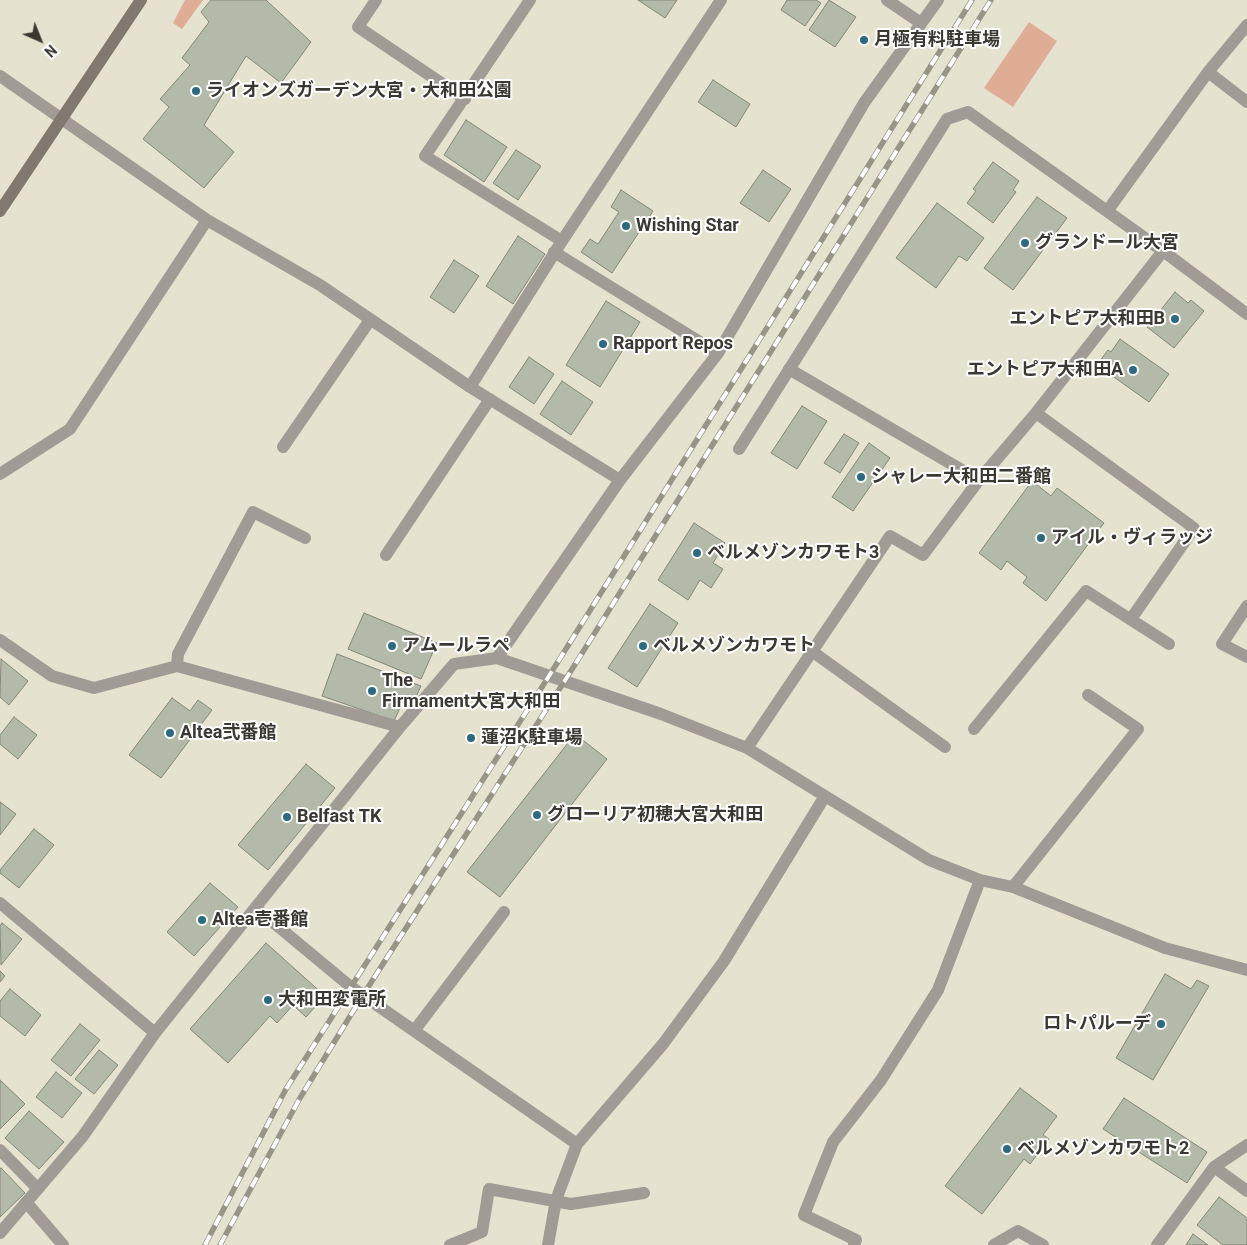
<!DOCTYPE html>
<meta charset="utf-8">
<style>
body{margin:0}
#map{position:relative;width:1247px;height:1245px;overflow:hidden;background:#e6e2d0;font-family:Roboto,sans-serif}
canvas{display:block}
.north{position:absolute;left:15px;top:15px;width:50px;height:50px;-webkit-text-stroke:4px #fff;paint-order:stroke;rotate:136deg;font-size:14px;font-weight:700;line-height:20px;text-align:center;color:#3a3831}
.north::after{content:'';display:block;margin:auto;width:18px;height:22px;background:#3a3831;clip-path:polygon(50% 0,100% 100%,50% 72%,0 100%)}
</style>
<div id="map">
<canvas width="1247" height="1245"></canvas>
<div class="north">N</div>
</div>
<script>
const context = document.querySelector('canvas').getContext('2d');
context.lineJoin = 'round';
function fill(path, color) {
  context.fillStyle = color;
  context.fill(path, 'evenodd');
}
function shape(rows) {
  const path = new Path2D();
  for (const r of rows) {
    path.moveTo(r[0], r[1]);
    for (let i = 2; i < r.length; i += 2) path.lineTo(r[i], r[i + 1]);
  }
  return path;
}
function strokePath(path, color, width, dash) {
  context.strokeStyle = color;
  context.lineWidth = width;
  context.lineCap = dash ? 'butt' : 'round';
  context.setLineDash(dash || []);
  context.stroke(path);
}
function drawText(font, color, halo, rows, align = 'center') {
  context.font = font + ' Roboto,"Noto Sans JP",sans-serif';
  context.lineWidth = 4;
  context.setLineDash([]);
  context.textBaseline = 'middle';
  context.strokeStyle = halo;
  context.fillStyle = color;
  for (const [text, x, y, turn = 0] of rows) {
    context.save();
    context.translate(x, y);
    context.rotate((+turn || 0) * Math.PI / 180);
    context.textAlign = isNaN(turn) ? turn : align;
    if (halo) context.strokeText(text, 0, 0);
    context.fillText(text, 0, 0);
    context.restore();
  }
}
const green = shape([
 [185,0,203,0,182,29,173,23],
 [1029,22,1057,41,1013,107,984,88]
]);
const building = shape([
 [211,0,266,0,311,42,281,83,246,56,204,125,234,152,204,188,143,139,169,107,160,99,190,65,182,58,209,22,201,12,211,0],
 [638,0,677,0,665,18,638,0],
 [787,0,816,0,821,3,805,26,781,10,787,0],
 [829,0,856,17,835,47,809,30,829,0],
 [713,80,750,104,736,127,698,102,713,80],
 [466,120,507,147,484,182,444,155,466,120],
 [516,150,541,166,518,200,493,183,516,150],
 [993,162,1019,181,1013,190,1016,192,993,223,967,203,976,191,973,189,993,162],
 [763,170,791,189,769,222,740,203,763,170],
 [621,190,653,211,612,273,581,252,590,239,598,244,619,212,611,207,621,190],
 [1037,197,1067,218,1013,290,984,268,1037,197],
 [937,203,984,238,967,261,959,256,936,288,896,258,937,203],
 [518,236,545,254,513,304,486,286,518,236],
 [454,260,479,276,454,313,430,297,454,260],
 [1175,292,1188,303,1191,300,1204,311,1174,348,1147,327,1175,292],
 [606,301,640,322,600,387,566,365,606,301],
 [1120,339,1169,374,1149,402,1097,365,1108,350,1111,352,1120,339],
 [529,357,554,374,534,404,509,387,529,357],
 [562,381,593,402,571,435,540,414,562,381],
 [802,406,827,421,797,469,771,453,802,406],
 [844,434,859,443,840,473,824,463,844,434],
 [869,443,890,458,853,511,832,497,869,443],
 [1032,481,1051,496,1057,488,1104,523,1046,601,1023,583,1027,577,1007,561,1001,570,979,553,1032,481],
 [694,523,725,543,713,563,723,569,711,588,700,580,688,600,658,580,694,523],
 [650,604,678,623,637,687,608,668,650,604],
 [364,613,437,643,421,679,348,649,364,613],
 [337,654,421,686,415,699,406,695,394,721,322,696,337,654],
 [1,659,28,681,9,705,0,697,1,659],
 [172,698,190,711,198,700,212,710,161,778,129,755,172,698],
 [14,717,37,735,18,759,0,744,0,735,14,717],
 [575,734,607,759,500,897,467,872,575,734],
 [306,764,335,788,268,870,238,845,306,764],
 [0,802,16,814,0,835,0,802],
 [34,829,54,845,19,888,0,873,0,870,34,829],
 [210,883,238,907,194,956,167,932,210,883],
 [2,923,22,939,1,965,0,926,2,923],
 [266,943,325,996,306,1017,293,1005,277,1023,270,1016,228,1063,190,1029,266,943],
 [0,971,5,976,0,982,0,971],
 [1165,974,1191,989,1197,980,1209,986,1153,1080,1116,1058,1165,974],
 [10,989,41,1015,25,1036,0,1016,0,1001,10,989],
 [80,1024,100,1040,71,1076,51,1060,80,1024],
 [99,1050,118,1065,94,1094,75,1079,99,1050],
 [56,1072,82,1093,62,1118,36,1097,56,1072],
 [0,1080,25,1104,0,1129,0,1080],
 [1020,1088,1057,1116,1043,1135,1049,1139,1030,1164,1024,1159,982,1214,945,1186,1020,1088],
 [1124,1098,1207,1152,1187,1183,1103,1129,1124,1098],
 [29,1111,64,1142,39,1169,5,1138,29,1111],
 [1,1168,25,1193,0,1217,0,1169,1,1168],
 [1219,1197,1247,1218,1247,1245,1223,1245,1197,1225,1219,1197],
 [1193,1234,1208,1245,1186,1245,1193,1234]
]);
const lane = shape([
 [789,369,979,480],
 [813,652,945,747],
 [1013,887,1138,729,1088,695]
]);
const street = shape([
 [376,0,358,27,465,99],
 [530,0,425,156,562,241],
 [887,0,921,23],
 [1208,72,1247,25],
 [0,76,207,220,320,285,470,387,620,480],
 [1108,210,1208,72,1247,102],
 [554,252,718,353],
 [470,387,562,241,721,0],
 [1036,413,1194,528,1131,619],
 [283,447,370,320],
 [739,449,947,119,968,112,1163,251],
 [0,474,70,429,207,220],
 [386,555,490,399],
 [1247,606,1222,644,1247,657],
 [0,640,52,676,94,688,177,666,400,727],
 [497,658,620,480,718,353,864,103,938,0],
 [177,666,178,654,253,512,305,538],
 [974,729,1086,591,1169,644],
 [747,748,890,536,923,555,979,480,1036,413,1163,251,1247,314],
 [0,903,155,1033],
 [257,909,351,987,577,1144],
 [414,1031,504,912],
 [0,1150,38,1189],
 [1214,1167,1247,1191],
 [26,1202,63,1245],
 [0,1233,83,1136,155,1033,400,727,454,664,497,658,661,714,747,748,929,860,980,880,1013,887,1165,948,1247,970],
 [450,1245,482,1232,489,1189,571,1204,644,1193],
 [548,1245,556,1200,577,1144,663,1044,724,961,825,796],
 [854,1245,856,1240,804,1215,833,1142,881,1080,938,990,980,880],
 [994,1245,1018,1231,1043,1245],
 [1157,1245,1214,1167,1247,1145]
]);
const secondary = shape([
 [0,211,141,0]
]);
const rail = shape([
 [205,1245,286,1089,549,676,972,0],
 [220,1245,300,1098,363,995,564,682,991,0]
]);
const markers = [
 [864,40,5,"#2d6a80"],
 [196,91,5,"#2d6a80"],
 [626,226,5,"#2d6a80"],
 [1025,243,5,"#2d6a80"],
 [1175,319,5,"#2d6a80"],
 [603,344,5,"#2d6a80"],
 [1133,370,5,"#2d6a80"],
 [861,477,5,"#2d6a80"],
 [1041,538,5,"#2d6a80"],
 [697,553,5,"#2d6a80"],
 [392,646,5,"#2d6a80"],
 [643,646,5,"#2d6a80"],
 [372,691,5,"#2d6a80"],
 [170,733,5,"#2d6a80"],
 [471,738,5,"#2d6a80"],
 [537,815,5,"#2d6a80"],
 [287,817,5,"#2d6a80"],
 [202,920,5,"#2d6a80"],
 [268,1000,5,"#2d6a80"],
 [1161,1024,5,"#2d6a80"],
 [1007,1149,5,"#2d6a80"]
];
const poiNames = [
 ["月極有料駐車場",874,40],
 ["ライオンズガーデン大宮・大和田公園",206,91],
 ["Wishing Star",636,226],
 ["グランドール大宮",1035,243],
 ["エントピア大和田B",1165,319,"right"],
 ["Rapport Repos",613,344],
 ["エントピア大和田A",1123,370,"right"],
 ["シャレー大和田二番館",871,477],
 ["アイル・ヴィラッジ",1051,538],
 ["ベルメゾンカワモト3",707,553],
 ["アムールラペ",402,646],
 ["ベルメゾンカワモト",653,646],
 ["The",382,681],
 ["Firmament大宮大和田",382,702],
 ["Altea弐番館",180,733],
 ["蓮沼K駐車場",481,738],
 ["グローリア初穂大宮大和田",547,815],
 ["Belfast TK",297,817],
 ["Altea壱番館",212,920],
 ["大和田変電所",278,1000],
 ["ロトパルーデ",1151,1024,"right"],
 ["ベルメゾンカワモト2",1017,1149]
];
fill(green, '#dfad95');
fill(building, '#b4baa9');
strokePath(building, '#828778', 1);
strokePath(lane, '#a09b95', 12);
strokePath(street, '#a09b95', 12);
strokePath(secondary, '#817970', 12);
strokePath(rail, '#989588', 5.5);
strokePath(rail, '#fff', 4, [11]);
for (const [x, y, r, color] of markers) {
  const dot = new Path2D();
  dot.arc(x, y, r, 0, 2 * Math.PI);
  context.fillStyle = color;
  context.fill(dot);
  strokePath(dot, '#fff', 2);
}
drawText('bold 18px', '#3a3831', '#fff', poiNames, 'left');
</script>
